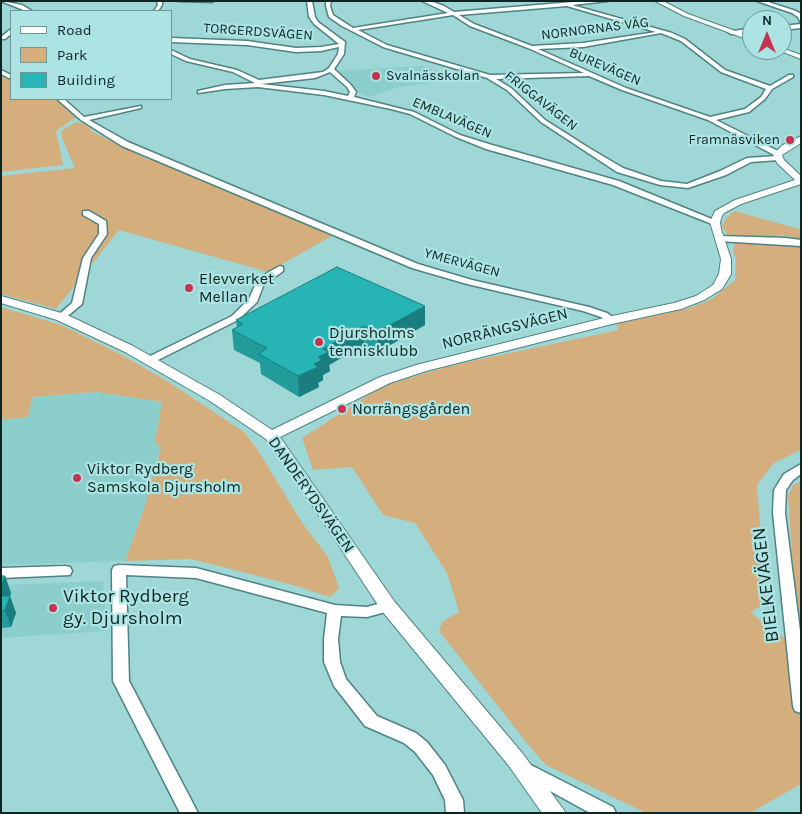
<!DOCTYPE html>
<meta charset="utf-8">
<style>
body{margin:0}
#map{position:relative;width:802px;height:814px;overflow:hidden;background:#9fd7d6;font-family:Karla,sans-serif}
canvas{display:block}
.frame{position:absolute;inset:0;border:2px solid #0e2524;pointer-events:none}
.legend{position:absolute;left:10px;top:10px;width:162px;height:90px;box-sizing:border-box;background:#ace4e3;border:1px solid #6d9897;margin:0;padding:6px 9px;list-style:none;font-size:15px;color:#0e2524}
.legend li{display:flex;align-items:center;gap:10px;height:25px}
.legend b{width:25px;border:1px solid #6d9897}
.north{position:absolute;left:742px;top:10px;width:50px;height:50px;box-sizing:border-box;background:#ace4e3;border:1px solid #6d9897;border-radius:50%;rotate:0deg;font-size:14px;font-weight:700;line-height:20px;text-align:center;color:#0e2524}
.north::after{content:'';display:block;margin:auto;width:18px;height:22px;background:#c43350;clip-path:polygon(50% 0,100% 100%,50% 72%,0 100%)}
</style>
<div id="map">
<canvas width="802" height="814"></canvas>
<div class="frame"></div>
<ul class="legend">
<li><b style="height:6px;background:#fff"></b>Road</li>
<li><b style="height:14px;background:#d4af7d"></b>Park</li>
<li><b style="height:14px;background:#27b4b4"></b>Building</li>
</ul>
<div class="north">N</div>
</div>
<script>
const context = document.querySelector('canvas').getContext('2d');
context.lineJoin = 'round';
function fill(path, color) {
  context.fillStyle = color;
  context.fill(path, 'evenodd');
}
function shape(rows) {
  const path = new Path2D();
  for (const r of rows) {
    path.moveTo(r[0], r[1]);
    for (let i = 2; i < r.length; i += 2) path.lineTo(r[i], r[i + 1]);
  }
  return path;
}
function strokePath(path, color, width, dash) {
  context.strokeStyle = color;
  context.lineWidth = width;
  context.lineCap = dash ? 'butt' : 'round';
  context.setLineDash(dash || []);
  context.stroke(path);
}
function drawText(font, color, halo, rows, align = 'center') {
  context.font = font + ' Karla,sans-serif';
  context.lineWidth = 4.5;
  context.setLineDash([]);
  context.textBaseline = 'middle';
  context.strokeStyle = halo;
  context.fillStyle = color;
  for (const [text, x, y, turn = 0] of rows) {
    context.save();
    context.translate(x, y);
    context.rotate((+turn || 0) * Math.PI / 180);
    context.textAlign = isNaN(turn) ? turn : align;
    if (halo) context.strokeText(text, 0, 0);
    context.fillText(text, 0, 0);
    context.restore();
  }
}
const built = shape([
 [423,66,459,79,400,87,369,97,355,91,334,71],
 [96,392,162,402,155,443,161,446,144,509,125,561,1,565,1,420,28,417,32,397],
 [103,581,107,631,1,638,1,585]
]);
const green = shape([
 [1,76,11,80,11,99,54,99,76,117,56,131,63,165,1,172],
 [76,122,85,124,93,132,149,160,155,159,332,236,268,272,119,230,56,309,1,294,1,176,75,168,62,138,61,131],
 [734,211,799,229,801,240,789,236,776,235,778,238,729,237,722,226,727,217],
 [744,242,801,246,801,450,774,463,757,485,766,603,751,612,771,631,801,646,801,784,750,813,646,813,546,765,530,747,439,631,442,622,459,612,447,573,415,523,383,515,352,467,313,470,302,438,383,386,448,366,619,330,616,324,690,308,712,299,735,280,736,260,733,250,735,244],
 [1,307,61,325,118,353,167,381,244,432,257,449,303,524,328,557,339,588,330,597,293,585,191,559,125,561,144,509,161,447,155,443,162,402,96,392,32,397,28,417,1,420],
 [801,481,801,617,796,616,788,495,793,485]
]);
const minor = shape([
 [1,1,22,5,32,11,26,11,1,1],
 [157,1,162,1,162,5,158,11,154,11,158,5,157,1],
 [178,1,214,1,212,2,178,1],
 [307,1,312,1,315,17,318,22,345,42,344,54,334,69,351,85,356,92,354,97,414,112,460,135,492,145,619,181,719,222,715,225,712,224,613,185,486,149,456,137,410,114,391,109,324,95,258,87,225,89,198,93,198,91,225,85,255,83,233,72,186,61,171,54,171,50,190,59,237,70,259,80,323,72,329,68,338,54,339,47,321,51,296,52,247,45,171,42,171,38,247,41,296,48,321,47,339,44,314,24,309,17,307,1],
 [330,72,347,87,350,92,348,96,324,91,261,84,315,78,330,72],
 [326,1,331,1,330,6,333,15,353,28,448,13,422,1,430,1,444,6,454,12,585,1,608,1,572,5,672,33,685,39,725,70,770,86,789,75,793,75,793,77,772,89,765,99,749,112,716,120,780,152,781,154,778,156,782,158,778,160,751,162,726,175,688,188,660,185,617,172,541,122,507,90,487,78,383,47,342,26,329,17,326,6,326,1],
 [567,6,656,32,583,43,532,46,474,24,459,15,567,6],
 [453,15,470,26,528,48,584,73,490,75,387,45,358,30,453,15],
 [661,33,681,41,721,72,766,89,761,97,745,109,710,117,626,88,538,49,583,47,661,33],
 [589,76,622,90,708,120,776,156,747,158,720,171,687,184,661,181,623,168,589,148,545,120,511,88,496,79,589,76],
 [757,1,765,1,796,11,801,14,801,23,798,17,792,13,757,1],
 [801,24,801,28,782,30,782,26,801,24],
 [752,28,752,32,731,34,728,32,752,28],
 [11,29,11,34,5,39,1,39,1,37,11,29],
 [1,70,11,75,11,79,1,74,1,70],
 [57,99,64,99,84,117,141,106,141,108,89,120,128,142,418,264,472,280,589,307,607,313,617,320,615,322,609,322,601,317,583,311,467,284,412,268,122,146,81,120,57,99],
 [83,211,89,211,106,221,107,234,91,258,82,304,64,319,61,320,56,317,72,303,83,258,99,234,99,224,83,215,83,211],
 [721,236,786,238,801,240,801,246,718,241,718,237,721,236],
 [280,266,283,267,283,271,263,286,257,302,238,320,154,362,146,362,145,360,146,358,232,316,249,299,256,283,267,273,280,266],
 [801,464,801,474,793,480,786,490,785,513,801,639,801,713,795,711,793,706,773,513,774,490,784,474,801,464],
 [119,565,196,568,335,605,367,607,388,601,393,602,395,606,393,610,367,617,341,616,338,639,340,662,346,679,377,716,416,733,427,742,445,765,463,800,464,813,446,813,445,800,433,775,415,752,404,743,365,726,334,686,324,662,324,639,327,613,196,578,126,575,129,681,198,813,180,813,113,681,112,570,114,566,119,565],
 [65,566,70,567,72,571,70,575,1,578,1,568,65,566],
 [527,763,613,807,616,813,590,813,521,775,519,770,521,765,527,763]
]);
const tertiary = shape([
 [655,1,663,1,688,14,752,37,752,41,684,16,655,1],
 [782,48,801,55,801,59,778,50,782,50,782,48],
 [801,136,801,143,782,155,784,160,801,176,801,184,741,204,724,213,722,216,720,222,721,229,731,259,731,274,722,289,704,300,681,309,612,324,426,371,390,383,280,437,394,601,523,754,566,813,542,813,509,766,382,611,281,458,266,439,210,401,125,352,57,320,1,303,1,296,65,314,133,346,220,395,272,430,380,377,416,365,612,316,674,303,696,296,713,285,719,274,721,259,710,222,715,211,735,200,795,180,777,163,773,154,783,145,801,136]
]);
const wall = shape([
 [236,320,425,325,378,352,364,345,329,365,330,371,323,375,323,380,318,383,319,387,299,397,261,374,260,363,234,350,232,330,237,328],
 [1,576,5,576,11,593,10,596,16,613,11,627,1,628]
]);
const shadedWall = shape([
 [425,306,425,325,378,352,377,332],
 [364,326,364,345,329,365,330,371,323,375,323,380,318,383,319,387,299,397,298,376,314,364,323,349],
 [5,576,11,593,5,610,1,606,1,588],
 [10,596,16,613,11,627,5,610]
]);
const building = shape([
 [337,267,425,306,377,332,364,326,323,349,329,352,318,357,322,360,314,364,318,367,298,376,259,354,267,348,232,330,243,324,236,320,337,267],
 [1,576,5,576,1,588,1,576],
 [1,596,10,596,5,610,1,611,1,596]
]);
const markers = [
 [376,76,5,"#c43350"],
 [790,140,5,"#c43350"],
 [189,288,5,"#c43350"],
 [319,342,5,"#c43350"],
 [342,409,5,"#c43350"],
 [77,478,5,"#c43350"],
 [53,608,5,"#c43350"]
];
const farStreetnames = [
 ["NORNORNAS VÄG",595,29,-7],
 ["TORGERDSVÄGEN",258,32,4],
 ["BUREVÄGEN",605,67,23],
 ["FRIGGAVÄGEN",541,101,38],
 ["EMBLAVÄGEN",452,118,23],
 ["YMERVÄGEN",462,263,15]
];
const farPoinames = [
 ["Svalnässkolan",386,76],
 ["Framnäsviken",780,140,"right"]
];
const poiNames = [
 ["Elevverket",199,279],
 ["Mellan",199,297],
 ["Djursholms",329,333],
 ["tennisklubb",329,351],
 ["Norrängsgården",352,409],
 ["Viktor Rydberg",87,469],
 ["Samskola Djursholm",87,487]
];
const streetNames = [
 ["NORRÄNGSVÄGEN",505,329,-14],
 ["DANDERYDSVÄGEN",311,495,55]
];
const nearStreetnames = [
 ["BIELKEVÄGEN",766,585,-97]
];
const nearPoinames = [
 ["Viktor Rydberg",63,597],
 ["gy. Djursholm",63,619]
];
fill(built, '#8bcecc');
fill(green, '#d4af7d');
strokePath(minor, '#4d8382', 3);
strokePath(tertiary, '#4d8382', 2);
fill(minor, '#fff');
fill(tertiary, '#fff');
fill(wall, '#229b9b');
fill(shadedWall, '#1b7e7e');
fill(building, '#27b4b4');
strokePath(building, '#1b7e7e', 1);
for (const [x, y, r, color] of markers) {
  const dot = new Path2D();
  dot.arc(x, y, r, 0, 2 * Math.PI);
  context.fillStyle = color;
  context.fill(dot);
  strokePath(dot, '#ace4e3', 2);
}
drawText('14px', '#0e2524', '#ace4e3', farStreetnames);
drawText('14px', '#0e2524', '#ace4e3', farPoinames, 'left');
drawText('16px', '#0e2524', '#ace4e3', poiNames, 'left');
drawText('16px', '#0e2524', '#ace4e3', streetNames);
drawText('19px', '#0e2524', '#ace4e3', nearStreetnames);
drawText('19px', '#0e2524', '#ace4e3', nearPoinames, 'left');
</script>
